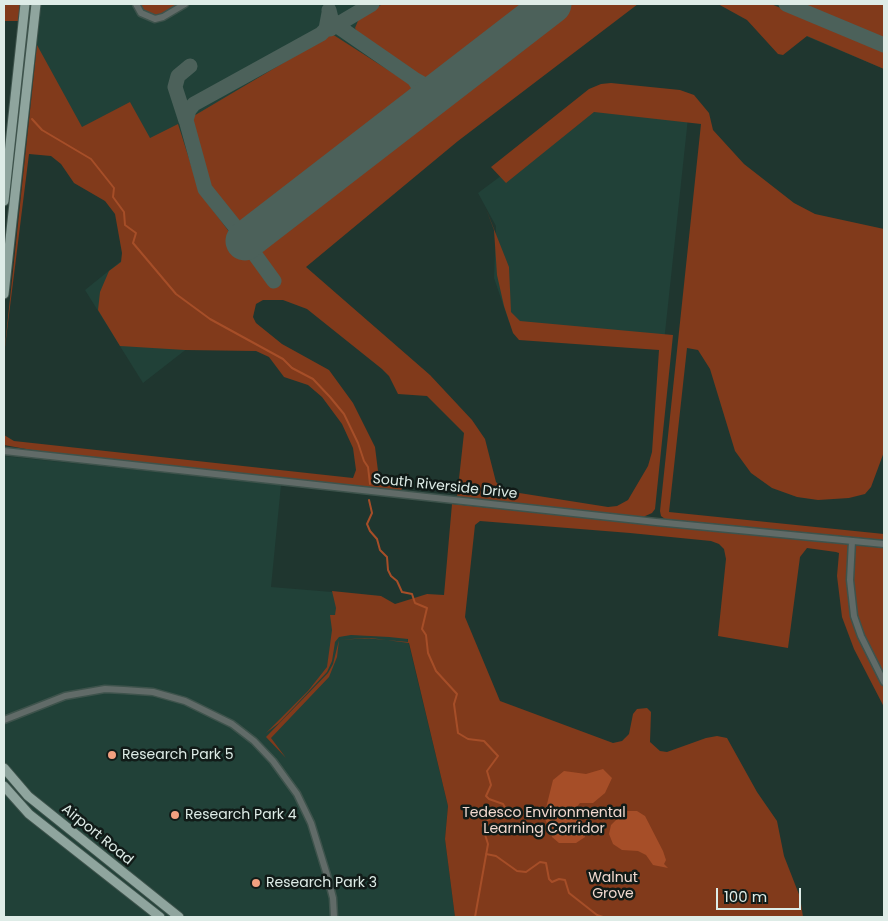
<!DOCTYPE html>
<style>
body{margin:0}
#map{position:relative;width:888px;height:921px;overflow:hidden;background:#1f362f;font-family:Poppins,sans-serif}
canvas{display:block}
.frame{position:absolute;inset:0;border:5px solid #deece7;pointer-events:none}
.scale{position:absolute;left:716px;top:888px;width:85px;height:22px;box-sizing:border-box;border:2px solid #deece7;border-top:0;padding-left:6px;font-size:15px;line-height:18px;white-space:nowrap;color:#deece7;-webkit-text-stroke:4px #111b18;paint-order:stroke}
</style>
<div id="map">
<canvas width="888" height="921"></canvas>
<div class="frame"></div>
<div class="scale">100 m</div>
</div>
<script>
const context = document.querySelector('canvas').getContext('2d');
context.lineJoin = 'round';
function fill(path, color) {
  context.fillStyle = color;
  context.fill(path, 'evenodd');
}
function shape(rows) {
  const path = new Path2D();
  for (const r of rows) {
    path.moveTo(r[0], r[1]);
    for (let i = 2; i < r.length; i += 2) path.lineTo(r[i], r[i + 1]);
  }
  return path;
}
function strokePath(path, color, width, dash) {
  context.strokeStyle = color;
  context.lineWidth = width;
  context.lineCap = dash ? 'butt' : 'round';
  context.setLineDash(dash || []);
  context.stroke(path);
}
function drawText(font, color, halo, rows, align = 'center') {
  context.font = font + ' Poppins,sans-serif';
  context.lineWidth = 5;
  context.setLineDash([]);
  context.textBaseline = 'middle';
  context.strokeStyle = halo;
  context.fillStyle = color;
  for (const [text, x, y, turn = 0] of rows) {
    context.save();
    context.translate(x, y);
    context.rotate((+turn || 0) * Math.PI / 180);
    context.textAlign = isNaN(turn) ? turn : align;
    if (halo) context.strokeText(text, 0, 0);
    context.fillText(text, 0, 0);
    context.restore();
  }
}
const built = shape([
 [39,4,629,4,143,383,85,290,147,240,33,93],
 [729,4,884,4,884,69],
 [592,108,688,118,664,342,509,322,494,278,496,226,478,193],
 [4,456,281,485,271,587,381,596,403,620,448,806,445,839,455,917,4,917]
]);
const green = shape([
 [4,4,21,4,18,21,4,21],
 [139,4,180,4,156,17,144,11],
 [383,4,535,4,431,85,358,34,355,28,360,16],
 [568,4,638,4,458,141,306,267,430,375,472,420,485,439,496,482,501,487,513,492,608,507,617,506,628,500,648,466,652,452,659,350,519,340,513,333,504,306,497,275,494,230,486,209,509,267,511,312,520,321,673,335,655,509,652,513,643,517,457,497,464,433,427,396,398,394,389,376,382,369,307,309,283,300,263,300,256,304,253,317,256,323,282,344,329,370,353,403,375,447,378,471,382,478,401,480,408,473,401,491,48,453,4,445,4,435,14,441,353,478,356,470,353,448,342,424,322,397,308,385,284,377,269,357,256,351,185,350,120,346,98,310,100,292,109,271,121,262,122,253,115,214,105,201,74,183,61,164,51,156,29,154,4,355,37,45,82,127,130,102,150,138,178,124,200,193,269,285,277,278,258,254,255,246],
 [718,4,771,4,884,51,884,69,807,36,783,55,778,54,747,20],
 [796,4,884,4,884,41],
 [332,34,410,84,415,91,415,98,246,229,237,223,209,188,191,126,192,117],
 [611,83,680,90,694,95,709,113,713,130,744,164,794,203,815,214,884,229,884,452,871,487,865,494,849,498,818,500,797,497,772,488,751,473,735,451,710,369,698,350,687,348,669,512,884,534,884,540,665,519,661,516,660,511,701,124,594,112,506,183,491,167,589,89,601,84],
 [452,504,884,548,884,707,854,649,842,617,837,576,839,553,836,552,807,548,800,557,788,648,718,636,726,559,724,549,719,544,711,541,630,533,480,521,475,525,465,617,500,701,613,743,622,741,629,734,633,714,637,709,647,708,651,712,650,742,660,751,667,752,706,738,717,736,727,738,757,792,777,821,784,856,800,897,803,917,455,917,445,839,448,806,409,643,371,638,339,640,337,657,329,677,271,738,286,758,266,737,328,673,333,664,339,640,364,638,408,642,408,639,389,637,351,635,339,637,335,642,332,661,327,672,279,723,266,733,308,691,327,667,332,630,330,615,335,615,336,608,332,591,381,596,395,604,427,594,444,595]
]);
const water = shape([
 [603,769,612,778,605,793,593,803,580,803,576,808,576,815,580,820,582,820,583,825,587,828,585,837,576,843,559,843,552,837,544,816,553,780,564,771,586,774],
 [625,811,637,811,645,816,663,851,666,860,664,864,668,868,653,865,646,855,638,851,622,850,613,844,609,834,611,825]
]);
const stream = shape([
 [32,119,42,130,91,159,114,188,113,197,124,212,125,225,136,233,133,243,176,294,210,319,283,359,292,368,313,379,330,397,344,414,358,443,364,461,368,467,370,484],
 [369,500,372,513,367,524,370,531,377,539,380,550,387,557,388,570,391,576,397,581,402,592,412,594,415,603,427,608,422,629,426,635,428,653,436,671,457,694,454,704,458,733,468,739,484,741,498,756,487,771,491,785,486,796,489,799,503,804,506,809,504,815,484,821,482,825,488,844,475,917],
 [486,854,496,856,517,871,526,872,540,862,546,863,549,879,552,882,559,879,565,880,569,893,597,915,603,917]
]);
const taxiway = shape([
 [786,4,884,45],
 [329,10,331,18,336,25,414,79,420,88,421,96,418,104,372,142],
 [330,29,372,4],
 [414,79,430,88,438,88,486,53],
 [186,121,175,87,178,76,190,66],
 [274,281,253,252,255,233,237,229,205,189,186,120,189,110,194,104,321,34,326,29,329,13]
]);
const runway = shape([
 [245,241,552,4]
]);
const minor = shape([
 [136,4,141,13,155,19,163,17,185,4],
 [4,451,656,522,884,544],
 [852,541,850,580,854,616,861,636,884,682],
 [4,720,65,696,105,689,124,690,153,692,185,701,232,724,254,741,273,761,297,794,311,823,327,875,333,898,334,917]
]);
const major = shape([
 [4,201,25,4],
 [4,294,36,4],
 [4,768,28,796,179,917],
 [4,786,29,814,160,917]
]);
const markers = [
 [112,755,5,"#f2a080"],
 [175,815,5,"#f2a080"],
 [256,883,5,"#f2a080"]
];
const streetNames = [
 ["South Riverside Drive",445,487,6],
 ["Airport Road",97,835,39]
];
const poiNames = [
 ["Research Park 5",122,755],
 ["Research Park 4",185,815],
 ["Research Park 3",266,883]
];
const parkNames = [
 ["Tedesco Environmental",544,813],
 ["Learning Corridor",544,829],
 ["Walnut",613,878],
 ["Grove",613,894]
];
fill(built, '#214138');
fill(green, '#813a1b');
fill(water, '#a64e28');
strokePath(stream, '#a64e28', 2);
strokePath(taxiway, '#4c615a', 15);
strokePath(runway, '#4c615a', 39);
strokePath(minor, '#3e534c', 9);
strokePath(major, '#3e534c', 11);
strokePath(minor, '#616b68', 6);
strokePath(major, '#8fa59e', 9);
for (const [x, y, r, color] of markers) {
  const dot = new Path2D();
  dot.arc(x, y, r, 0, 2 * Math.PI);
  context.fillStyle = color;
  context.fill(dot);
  strokePath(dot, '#111b18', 2);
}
drawText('14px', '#deece7', '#111b18', streetNames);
drawText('14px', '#deece7', '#111b18', poiNames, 'left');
drawText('14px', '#f2d9cf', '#111b18', parkNames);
</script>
